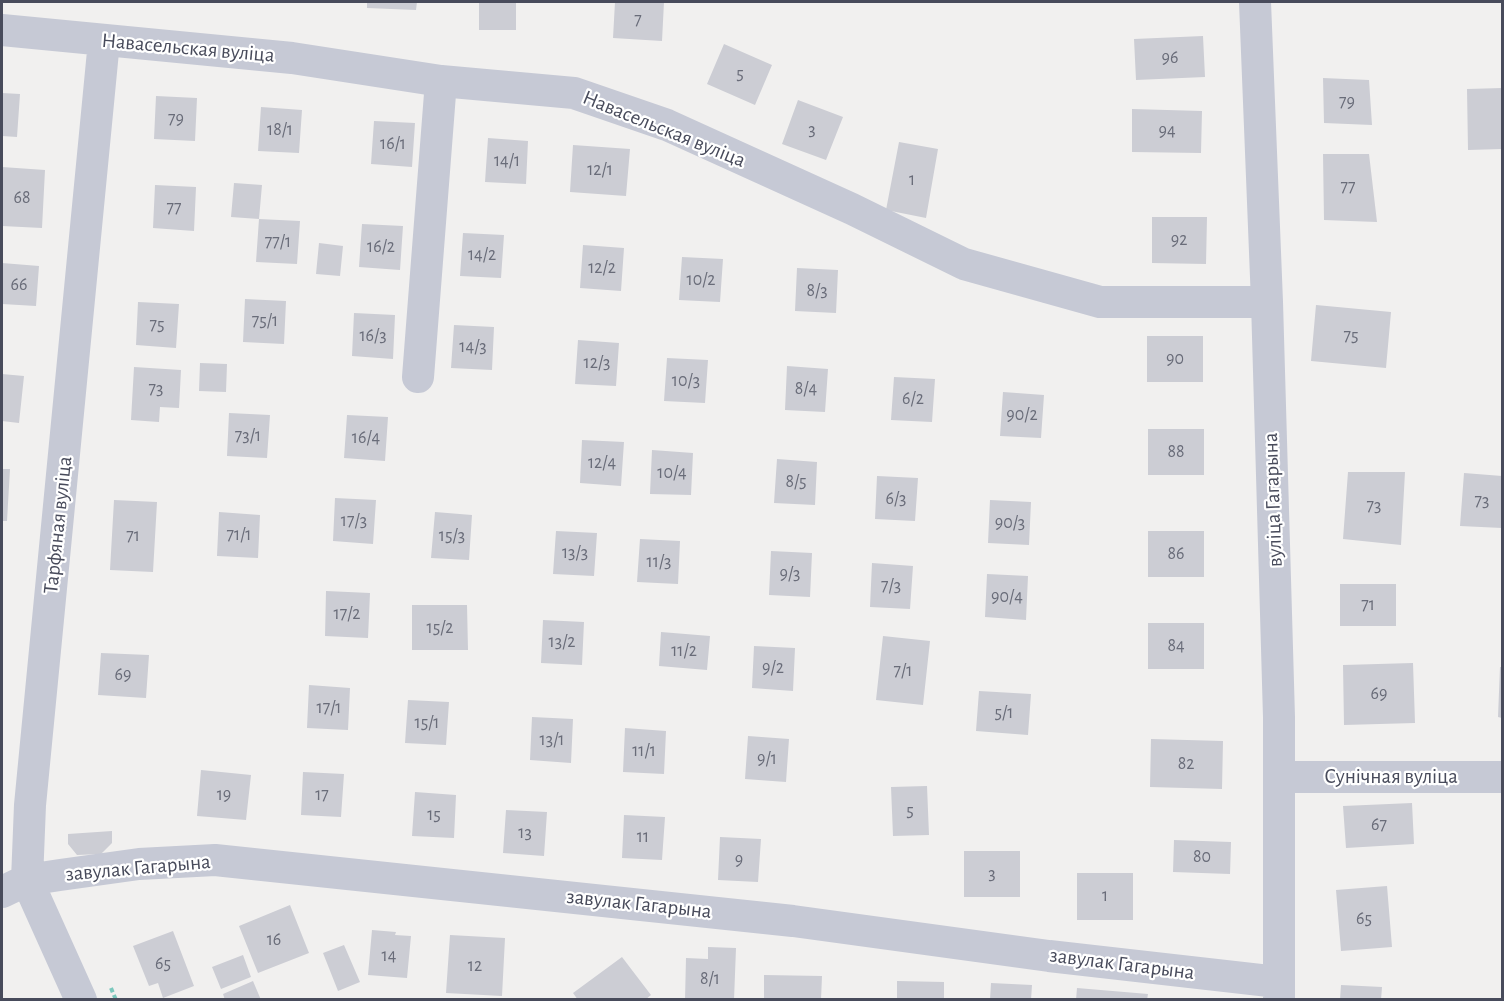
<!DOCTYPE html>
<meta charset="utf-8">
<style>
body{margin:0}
#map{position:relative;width:1504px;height:1001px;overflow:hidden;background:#f1f0ef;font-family:"Alegreya Sans",sans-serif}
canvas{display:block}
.frame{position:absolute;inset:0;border:3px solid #484b5b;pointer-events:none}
</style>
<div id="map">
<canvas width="1504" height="1001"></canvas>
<div class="frame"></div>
</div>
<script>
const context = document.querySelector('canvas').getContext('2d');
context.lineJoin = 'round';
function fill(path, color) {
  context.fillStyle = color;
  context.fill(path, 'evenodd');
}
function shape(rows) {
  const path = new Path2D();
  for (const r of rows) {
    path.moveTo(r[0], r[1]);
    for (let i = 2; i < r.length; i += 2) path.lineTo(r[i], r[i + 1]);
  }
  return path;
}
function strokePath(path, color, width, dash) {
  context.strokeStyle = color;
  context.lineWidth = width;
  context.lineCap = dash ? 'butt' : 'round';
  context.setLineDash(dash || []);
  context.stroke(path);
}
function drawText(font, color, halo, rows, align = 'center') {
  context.font = font + ' "Alegreya Sans",sans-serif';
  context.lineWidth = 4.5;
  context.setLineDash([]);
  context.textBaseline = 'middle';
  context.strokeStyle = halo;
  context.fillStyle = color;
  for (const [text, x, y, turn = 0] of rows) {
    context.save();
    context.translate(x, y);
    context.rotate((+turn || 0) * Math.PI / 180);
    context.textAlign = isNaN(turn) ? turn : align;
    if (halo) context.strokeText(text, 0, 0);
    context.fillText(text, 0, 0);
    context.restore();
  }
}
const building = shape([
 [367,2,417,2,416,10,367,8],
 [479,2,516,2,516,30,479,30],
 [615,2,664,2,662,41,613,38],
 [1203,36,1205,77,1136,80,1134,39],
 [724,44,772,65,755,105,707,84],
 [1323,78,1369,80,1372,125,1324,123],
 [1502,88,1502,149,1468,150,1467,89],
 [2,93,20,94,17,137,2,136],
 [156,96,197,98,195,141,154,139],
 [798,100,843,117,826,160,782,144],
 [261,107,302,110,299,153,258,151],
 [1132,109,1202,111,1201,153,1132,152],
 [374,121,415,123,412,167,371,164],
 [488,138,528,141,526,184,485,182],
 [899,142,938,149,926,218,886,210],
 [573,145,630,149,626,196,570,192],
 [1323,154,1369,154,1377,222,1324,220],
 [2,167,45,170,42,228,2,226],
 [234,183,262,185,259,219,300,221,297,264,256,262,259,219,231,217],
 [155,185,196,187,194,231,153,228],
 [1152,217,1207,217,1206,264,1152,263],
 [362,224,403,226,400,270,359,267],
 [463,233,504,235,501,278,460,276],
 [319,243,343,246,340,276,316,274],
 [583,245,624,248,621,291,580,288],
 [682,257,723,259,720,302,679,300],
 [2,263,39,266,36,306,2,304],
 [797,268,838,270,836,313,795,311],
 [245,299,286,301,284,344,243,342],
 [138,302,179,304,176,348,136,345],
 [1316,305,1391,312,1386,368,1311,361],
 [354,313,395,315,393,359,352,356],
 [454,325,494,327,492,370,451,368],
 [1147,336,1203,336,1203,382,1147,382],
 [578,340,619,343,616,386,575,384],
 [667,358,708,360,705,403,664,401],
 [200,363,227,364,226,392,199,391],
 [787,366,828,369,825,412,785,410],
 [134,367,181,370,179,408,160,407,159,422,131,420],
 [2,374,24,376,19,423,2,421],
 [894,377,935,379,932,422,891,420],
 [1003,392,1044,395,1041,438,1000,436],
 [229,413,270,415,267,458,227,456],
 [347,415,388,417,385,461,344,458],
 [1148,429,1204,429,1204,475,1148,475],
 [582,440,624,442,621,486,580,483],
 [652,450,693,453,691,495,650,494],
 [777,459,817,462,815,505,774,503],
 [2,469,10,469,7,521,2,521],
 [1348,472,1405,472,1401,545,1343,539],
 [1464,473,1502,476,1502,528,1460,526],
 [877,476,918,478,915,521,875,519],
 [335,498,376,500,373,544,333,541],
 [114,500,157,502,153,572,110,570],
 [990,500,1031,502,1029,545,988,543],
 [219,512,260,515,258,558,217,556],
 [435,512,472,515,469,560,431,558],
 [556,531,597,533,594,576,553,574],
 [1148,531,1204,531,1204,577,1148,577],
 [640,539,680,541,678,584,637,582],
 [771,551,812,553,810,597,769,595],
 [872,563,913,566,910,609,870,607],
 [987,574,1028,576,1026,620,985,617],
 [1340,584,1396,584,1396,626,1340,626],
 [326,591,370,593,368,638,325,636],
 [412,605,467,605,468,650,412,650],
 [543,620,584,622,582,665,541,663],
 [1148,623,1204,623,1204,669,1148,669],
 [661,632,710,636,707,670,659,666],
 [883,636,930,641,923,705,876,700],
 [754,646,795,648,793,691,752,688],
 [101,653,149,655,146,698,98,695],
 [1413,663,1415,723,1344,725,1343,665],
 [1500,667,1502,667,1502,718,1498,717],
 [309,685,350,688,348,730,307,728],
 [979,691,1031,694,1028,735,976,731],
 [408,700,449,702,446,745,405,743],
 [532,717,573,719,571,763,530,760],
 [625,728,666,731,664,774,623,772],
 [748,736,789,739,786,782,745,779],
 [1151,739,1223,741,1222,789,1150,787],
 [201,770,251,775,246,820,197,816],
 [303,772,344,774,341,817,301,815],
 [927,786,929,835,893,836,891,787],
 [415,792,456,795,454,838,412,836],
 [1412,803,1414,844,1346,848,1343,806],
 [506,810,547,812,544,856,503,853],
 [624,815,665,817,662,860,622,858],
 [112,831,112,843,101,854,77,855,68,844,68,834],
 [720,837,761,839,758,882,718,880],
 [1174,840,1231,842,1230,874,1173,872],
 [964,851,1020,851,1020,897,964,897],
 [1077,873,1133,873,1133,920,1077,920],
 [1387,886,1392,947,1341,951,1336,890],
 [290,905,309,953,258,973,239,926],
 [372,930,396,932,395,935,411,936,407,978,368,975],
 [173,931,194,986,163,998,158,983,149,986,133,946],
 [450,935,505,938,502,996,446,993],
 [344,945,360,982,338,991,323,953],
 [708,947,736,948,734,1000,685,1000,686,958,708,959],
 [243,955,251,977,221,989,212,967],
 [622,957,651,995,645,1000,578,1000,573,993],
 [764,975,822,976,821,1000,764,1000],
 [253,981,261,1000,225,1000,223,994],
 [897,981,944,982,944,1000,897,1000],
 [991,983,1032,985,1031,1000,990,1000],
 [1341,985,1382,987,1381,1000,1340,1000],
 [1077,988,1148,994,1147,1000,1076,1000]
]);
const path = shape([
 [111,988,116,1000]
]);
const minor = shape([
 [1255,2,1267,302,1279,717,1279,1000],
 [2,30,292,58,441,81,574,93,667,125,852,209,964,264,1100,302,1267,302],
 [418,377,441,81],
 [1279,777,1502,777],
 [2,892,27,880,60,875,139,864,215,860,793,921,1049,956,1278,982],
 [81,1000,27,880,30,805,104,41]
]);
const numberNames = [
 ["7",638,20],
 ["96",1170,58],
 ["5",740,74],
 ["79",1347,102],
 ["79",176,119],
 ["18/1",280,130],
 ["3",812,130],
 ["94",1167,131],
 ["16/1",393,144],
 ["14/1",507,161],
 ["12/1",600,170],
 ["1",912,180],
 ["77",1348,187],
 ["68",22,198],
 ["77",174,208],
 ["92",1179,240],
 ["77/1",278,242],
 ["16/2",381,247],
 ["14/2",482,255],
 ["12/2",602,268],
 ["10/2",701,280],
 ["66",19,285],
 ["8/3",817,291],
 ["75/1",265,321],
 ["75",157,325],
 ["16/3",373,336],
 ["75",1351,336],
 ["14/3",473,347],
 ["90",1175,359],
 ["12/3",597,363],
 ["10/3",686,381],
 ["73",156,389],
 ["8/4",806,389],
 ["6/2",913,399],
 ["90/2",1022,415],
 ["73/1",248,436],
 ["16/4",366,438],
 ["88",1176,452],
 ["12/4",602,463],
 ["10/4",672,473],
 ["8/5",796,482],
 ["6/3",896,499],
 ["73",1482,501],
 ["73",1374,506],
 ["17/3",354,521],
 ["90/3",1010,523],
 ["71/1",239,535],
 ["71",133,536],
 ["15/3",452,536],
 ["13/3",575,553],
 ["86",1176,554],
 ["11/3",659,562],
 ["9/3",790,574],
 ["7/3",891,586],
 ["90/4",1007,597],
 ["71",1368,605],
 ["17/2",347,614],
 ["15/2",440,628],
 ["13/2",562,642],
 ["84",1176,646],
 ["11/2",684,651],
 ["9/2",773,668],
 ["7/1",903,671],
 ["69",123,675],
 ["69",1379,694],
 ["17/1",329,708],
 ["5/1",1004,713],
 ["15/1",427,723],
 ["13/1",552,740],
 ["11/1",644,751],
 ["9/1",767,759],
 ["82",1186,764],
 ["19",224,795],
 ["17",322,795],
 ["5",910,811],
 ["15",434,815],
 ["67",1379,825],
 ["13",525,833],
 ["11",643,837],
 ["80",1202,857],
 ["9",739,860],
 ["3",992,874],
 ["1",1105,896],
 ["65",1364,919],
 ["16",274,940],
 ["14",389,956],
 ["65",163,964],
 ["12",475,966],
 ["8/1",710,979]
];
const streetNames = [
 ["Навасельская вуліца",188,48,5],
 ["Навасельская вуліца",664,129,22],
 ["вуліца Гагарына",1273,500,-92],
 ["Тарфяная вуліца",58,525,-84],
 ["Сунічная вуліца",1391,777],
 ["завулак Гагарына",138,868,-5],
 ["завулак Гагарына",639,904,6],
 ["завулак Гагарына",1122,964,7]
];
fill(building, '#cccdd4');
strokePath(path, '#7bc8bd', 4, [4.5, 3]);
strokePath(minor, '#c6c9d5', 32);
drawText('18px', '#696c79', null, numberNames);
drawText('21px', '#484b5b', '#fff', streetNames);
</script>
